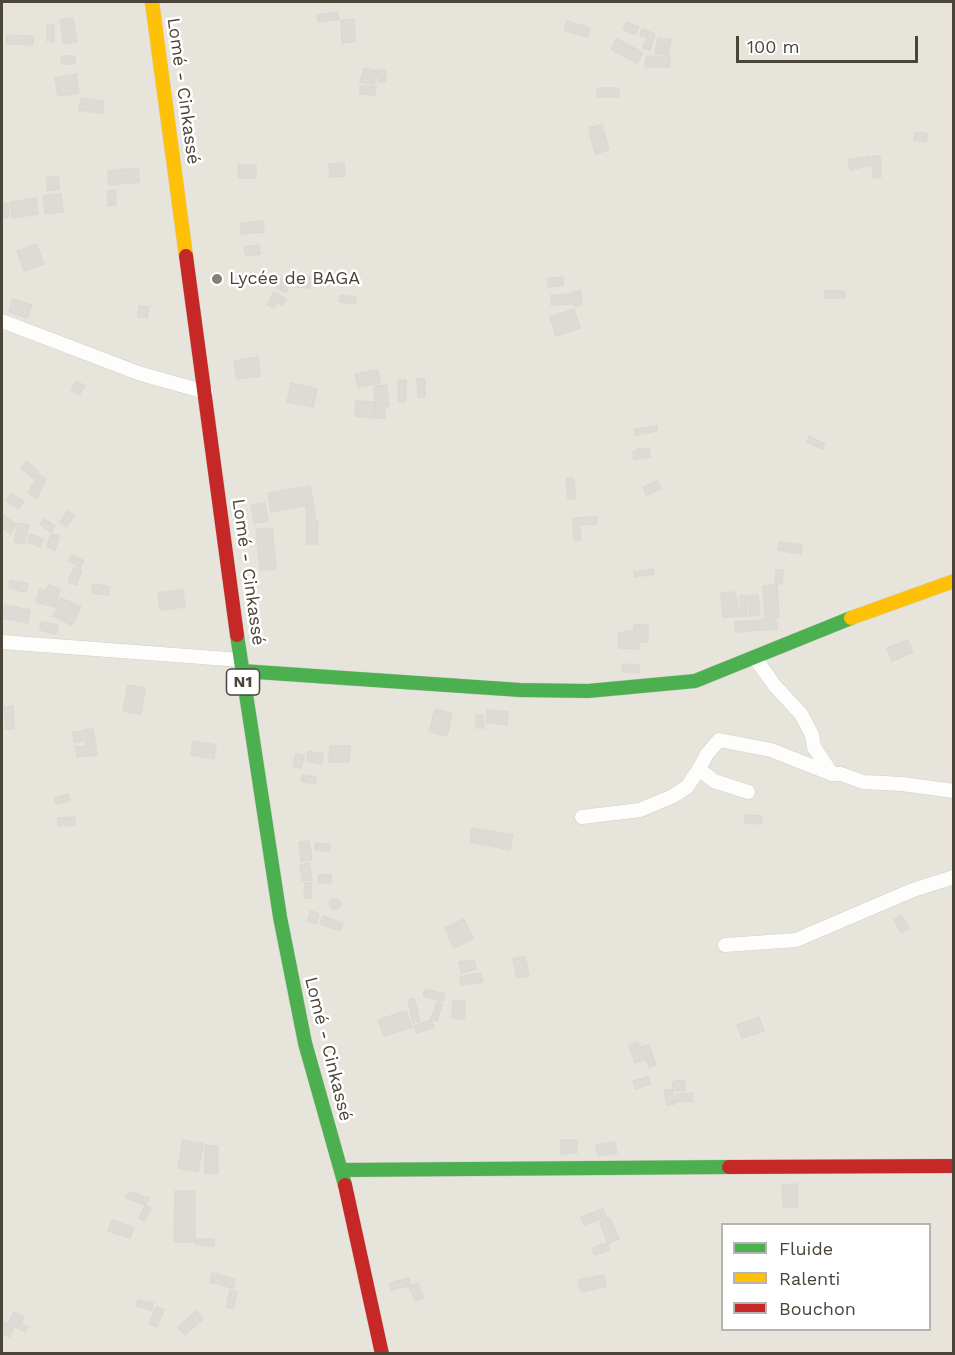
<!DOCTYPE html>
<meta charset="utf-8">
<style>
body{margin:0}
#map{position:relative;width:955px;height:1355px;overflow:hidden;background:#f4f2ee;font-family:"Work Sans",sans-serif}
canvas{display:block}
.frame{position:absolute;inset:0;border:3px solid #4b4439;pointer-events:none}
.legend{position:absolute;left:721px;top:1223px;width:210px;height:108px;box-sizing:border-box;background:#fff;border:2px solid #b7b4b0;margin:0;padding:8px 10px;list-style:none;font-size:18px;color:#4b4439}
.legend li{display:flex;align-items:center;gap:12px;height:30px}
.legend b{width:30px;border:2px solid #b7b4b0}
.scale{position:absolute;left:736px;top:36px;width:182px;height:27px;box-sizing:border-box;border:3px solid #4b4439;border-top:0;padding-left:8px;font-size:18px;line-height:21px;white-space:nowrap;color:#4b4439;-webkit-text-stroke:4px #fff;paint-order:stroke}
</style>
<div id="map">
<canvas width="955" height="1355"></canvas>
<div class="frame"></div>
<ul class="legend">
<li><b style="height:8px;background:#4caf50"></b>Fluide</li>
<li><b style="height:8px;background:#ffc107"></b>Ralenti</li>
<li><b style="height:8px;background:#c62828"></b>Bouchon</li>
</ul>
<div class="scale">100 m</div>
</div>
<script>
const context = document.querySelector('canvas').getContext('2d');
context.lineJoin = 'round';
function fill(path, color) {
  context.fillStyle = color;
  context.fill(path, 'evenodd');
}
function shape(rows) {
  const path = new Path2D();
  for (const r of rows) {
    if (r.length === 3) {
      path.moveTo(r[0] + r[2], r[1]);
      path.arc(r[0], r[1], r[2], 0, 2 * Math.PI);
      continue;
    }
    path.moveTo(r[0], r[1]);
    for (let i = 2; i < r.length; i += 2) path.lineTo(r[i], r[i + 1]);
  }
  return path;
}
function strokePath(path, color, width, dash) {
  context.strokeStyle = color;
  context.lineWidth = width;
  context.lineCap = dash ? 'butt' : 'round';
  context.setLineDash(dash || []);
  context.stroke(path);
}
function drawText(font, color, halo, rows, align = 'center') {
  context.font = font + ' "Work Sans",sans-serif';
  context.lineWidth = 5;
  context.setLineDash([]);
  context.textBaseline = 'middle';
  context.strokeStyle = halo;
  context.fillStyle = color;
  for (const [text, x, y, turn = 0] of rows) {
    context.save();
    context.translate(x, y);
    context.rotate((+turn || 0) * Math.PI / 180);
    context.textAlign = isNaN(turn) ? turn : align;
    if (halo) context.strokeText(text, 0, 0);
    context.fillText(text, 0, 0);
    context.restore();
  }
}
const residential = shape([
 [2,2,953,2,953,1353,2,1354],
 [722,1224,930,1224,930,1330,722,1330]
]);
const building = shape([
 [337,12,339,19,318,22,317,15,337,12],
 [73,18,77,42,64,44,60,20,73,18],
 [354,19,355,42,342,43,341,20,354,19],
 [567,21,590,28,587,37,564,30,567,21],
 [626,22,639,27,636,34,623,30,626,22],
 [47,24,54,25,54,42,47,41,47,24],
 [642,29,655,34,650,50,643,48,647,37,640,35,642,29],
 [7,35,33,36,33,45,6,44,7,35],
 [658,38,671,40,668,56,655,53,658,38],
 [617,39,643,53,637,63,611,49,617,39],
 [62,56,75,56,75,64,61,64,62,56],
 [646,56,670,57,670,67,645,67,646,56],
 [364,68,377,71,374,85,360,82,364,68],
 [378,70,386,70,386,82,378,82,378,70],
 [76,74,79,93,58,96,55,78,76,74],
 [360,86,376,87,375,95,360,94,360,86],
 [597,88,619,88,619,97,597,97,597,88],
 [81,98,104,101,102,113,79,110,81,98],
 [602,125,609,150,595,154,589,128,602,125],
 [915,132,928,134,926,142,914,140,915,132],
 [869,156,871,165,850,170,848,160,869,156],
 [872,156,880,156,881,177,873,178,872,156],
 [344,163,345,176,330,177,329,164,344,163],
 [238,165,256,165,256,178,238,178,238,165],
 [138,168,139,182,109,185,108,171,138,168],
 [58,176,60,189,48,191,46,178,58,176],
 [115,190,116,205,108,206,107,191,115,190],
 [61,194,63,212,45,214,43,196,61,194],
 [36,198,38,214,12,218,10,202,36,198],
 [8,203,9,217,2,218,2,204,8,203],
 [263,221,264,232,241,234,240,223,263,221],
 [36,244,44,264,24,271,17,251,36,244],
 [259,245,260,254,246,256,244,247,259,245],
 [296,276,311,277,310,288,295,287,296,276],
 [563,277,563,286,548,287,548,278,563,277],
 [278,278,290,282,286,292,274,287,278,278],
 [581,291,582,305,574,306,573,292,581,291],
 [825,291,845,291,845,298,825,298,825,291],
 [274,292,286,299,283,305,277,302,274,308,267,305,274,292],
 [572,294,572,304,551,305,551,295,572,294],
 [340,295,356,297,355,304,340,302,340,295],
 [13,299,32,305,27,318,9,312,13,299],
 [139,306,149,307,147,318,138,317,139,306],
 [574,309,580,328,556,336,550,317,574,309],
 [258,357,260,376,237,379,234,361,258,357],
 [378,370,380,383,358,387,355,374,378,370],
 [417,379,425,379,425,397,418,397,417,379],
 [398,380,406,380,406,402,398,402,398,380],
 [76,381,85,386,79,395,71,390,76,381],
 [291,383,317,389,313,407,287,402,291,383],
 [387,385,389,406,384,407,385,418,376,418,374,386,387,385],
 [356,401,375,402,374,418,355,416,356,401],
 [657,426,657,431,635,435,634,429,657,426],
 [809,436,825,444,823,449,807,442,809,436],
 [649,448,650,457,634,459,633,452,637,452,637,449,649,448],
 [27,461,39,472,33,478,21,468,27,461],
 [38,475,46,479,37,498,28,493,38,475],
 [566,478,574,478,576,499,568,499,566,478],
 [657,481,661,489,646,495,643,487,657,481],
 [310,486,313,504,271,512,268,493,310,486],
 [11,493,24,502,18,509,6,500,11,493],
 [265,503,268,521,254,523,251,505,265,503],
 [314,506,315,518,307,519,306,507,314,506],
 [68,511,74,516,66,527,60,522,68,511],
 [2,515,16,524,10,534,2,528,2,515],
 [597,517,597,524,580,525,581,540,574,540,573,518,597,517],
 [44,519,55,526,51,532,40,524,44,519],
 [307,520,318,520,317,544,306,544,307,520],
 [18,523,29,525,24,544,14,542,18,523],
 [272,528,276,569,260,570,256,529,272,528],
 [30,534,43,539,40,547,27,542,30,534],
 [51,534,59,536,55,550,47,547,51,534],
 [779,542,802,545,801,554,778,550,779,542],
 [72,555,84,561,80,567,69,561,72,555],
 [74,567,82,570,76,585,68,582,74,567],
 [653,569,654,574,635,577,634,572,653,569],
 [776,570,783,570,782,584,775,584,776,570],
 [10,580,28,584,26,592,9,588,10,580],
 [93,584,109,587,108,595,92,593,93,584],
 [48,585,60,589,55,607,36,602,40,589,46,591,48,585],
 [777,585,779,617,765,618,763,586,777,585],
 [183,590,185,607,160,610,158,593,183,590],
 [735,592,740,616,723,617,721,593,735,592],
 [746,595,747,616,741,616,740,596,746,595],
 [754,595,758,595,760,615,750,616,748,596,754,595],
 [61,598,81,607,72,625,53,616,61,598],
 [5,605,30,610,28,623,2,618,5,605],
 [776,619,777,629,736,632,735,622,776,619],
 [41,622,58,625,56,634,40,630,41,622],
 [634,625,648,625,648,642,639,642,639,649,619,648,619,633,634,630,634,625],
 [908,640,913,652,892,661,887,648,908,640],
 [622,664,639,665,639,673,622,672,622,664],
 [128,685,145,688,141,714,123,711,128,685],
 [13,706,14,729,6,729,4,707,13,706],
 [435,709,452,714,447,736,429,731,435,709],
 [487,710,508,712,507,725,486,722,487,710],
 [476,715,483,715,484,728,476,728,476,715],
 [93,729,97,755,77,757,75,747,86,746,84,730,93,729],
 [82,731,83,741,74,742,73,732,82,731],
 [193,741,216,745,214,759,191,755,193,741],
 [330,746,350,746,349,762,329,762,330,746],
 [308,751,323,754,322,764,307,761,308,751],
 [296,754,304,756,301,768,293,766,296,754],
 [302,775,316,777,315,784,301,781,302,775],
 [68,794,70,801,56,804,54,798,68,794],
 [745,815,762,816,762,824,745,823,745,815],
 [75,817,75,825,58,826,58,818,75,817],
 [472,828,513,835,510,850,470,842,472,828],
 [309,841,312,860,301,861,299,842,309,841],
 [315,843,330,844,330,851,315,850,315,843],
 [309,863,312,880,303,881,300,865,309,863],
 [318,875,331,875,331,883,318,883,318,875],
 [305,883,311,883,311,898,304,898,305,883],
 [335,904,5.5],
 [311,911,319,914,316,924,307,921,311,911],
 [901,915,909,928,901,933,894,920,901,915],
 [323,916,343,924,340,931,320,924,323,916],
 [464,919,473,939,454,948,445,928,464,919],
 [525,956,529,976,517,978,513,959,525,956],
 [474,960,476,969,461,973,459,962,474,960],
 [481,973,483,982,461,985,460,977,481,973],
 [425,989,445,994,443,1001,423,996,425,989],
 [414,998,420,1021,413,1023,408,1000,414,998],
 [453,1000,465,1001,464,1019,452,1018,453,1000],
 [437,1002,442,1004,437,1021,431,1019,437,1002],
 [406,1011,412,1027,384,1036,378,1020,406,1011],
 [759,1017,764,1031,742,1038,737,1025,759,1017],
 [431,1020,434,1027,417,1033,414,1026,431,1020],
 [638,1042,645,1060,635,1063,629,1046,638,1042],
 [649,1045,656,1065,649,1067,641,1047,649,1045],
 [648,1077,650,1084,636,1089,633,1081,648,1077],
 [684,1080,686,1090,674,1091,672,1082,684,1080],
 [672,1089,675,1104,667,1105,664,1090,672,1089],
 [692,1093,693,1101,676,1102,676,1094,692,1093],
 [183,1140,203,1144,198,1172,178,1168,183,1140],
 [561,1140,577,1140,577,1153,561,1154,561,1140],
 [615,1142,617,1153,598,1156,596,1145,615,1142],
 [205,1145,218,1146,218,1174,205,1173,205,1145],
 [797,1184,798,1207,783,1207,782,1185,797,1184],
 [175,1191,195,1191,195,1242,174,1242,175,1191],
 [129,1192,149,1198,146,1205,126,1198,129,1192],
 [145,1205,151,1208,145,1221,139,1218,145,1205],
 [603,1209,606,1217,584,1225,581,1217,603,1209],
 [610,1218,619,1239,608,1244,600,1222,610,1218],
 [112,1220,134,1228,130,1238,108,1231,112,1220],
 [196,1239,214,1239,214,1246,196,1245,196,1239],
 [607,1243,610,1250,595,1255,592,1248,607,1243],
 [212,1273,235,1279,233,1288,210,1282,212,1273],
 [603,1275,606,1286,581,1292,578,1280,603,1275],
 [409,1278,411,1285,391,1290,390,1283,409,1278],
 [418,1283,424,1298,416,1301,409,1287,418,1283],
 [230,1290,237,1292,233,1309,226,1307,230,1290],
 [138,1300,153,1303,152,1310,136,1306,138,1300],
 [156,1307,164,1310,157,1327,149,1324,156,1307],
 [196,1311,203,1319,185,1335,178,1327,196,1311],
 [14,1312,24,1317,21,1324,28,1327,25,1332,8,1323,14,1312],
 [4,1322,14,1327,9,1337,2,1333,4,1322]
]);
const street = shape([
 [2,321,141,374,206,392],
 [2,642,241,660],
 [755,658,775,686,801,714,812,735,814,747,832,774,841,774,863,782,902,784,954,791],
 [748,792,714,781,699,769,707,754,719,740,771,750,832,774],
 [582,817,640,810,673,796,687,787,699,769],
 [725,945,796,940,913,890,954,877]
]);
const fast = shape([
 [237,635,280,917,305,1043,345,1185],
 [242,671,520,690,588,691,695,681,851,618],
 [342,1170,729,1167]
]);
const slow = shape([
 [152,2,186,256],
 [851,618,954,581]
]);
const jam = shape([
 [186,256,237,635],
 [729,1167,954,1166],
 [345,1185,382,1354]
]);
const markers = [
 [217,279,6,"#868178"]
];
const shields = [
 [243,682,33]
];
const shieldNames = [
 ["N1",243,682]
];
const streetNames = [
 ["Lomé - Cinkassé",183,91,82],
 ["Lomé - Cinkassé",248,572,82],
 ["Lomé - Cinkassé",328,1049,76]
];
const poiNames = [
 ["Lycée de BAGA",229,279]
];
fill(residential, '#e7e4dc');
fill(building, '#dedbd6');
strokePath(building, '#dcd9d4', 1.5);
strokePath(street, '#d2d0cb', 15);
strokePath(fast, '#d3cfc5', 15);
strokePath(slow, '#d3cfc5', 15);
strokePath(jam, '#d3cfc5', 15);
strokePath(street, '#fdfdfc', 14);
strokePath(fast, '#4caf50', 14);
strokePath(slow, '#ffc107', 14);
strokePath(jam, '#c62828', 14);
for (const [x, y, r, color] of markers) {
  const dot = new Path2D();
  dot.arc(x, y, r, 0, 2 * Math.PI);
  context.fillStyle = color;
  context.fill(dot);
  strokePath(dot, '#fff', 2);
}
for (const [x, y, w] of shields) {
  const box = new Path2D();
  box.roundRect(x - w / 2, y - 13, w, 26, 4.5);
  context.fillStyle = '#fff';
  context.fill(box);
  strokePath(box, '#4b4439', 1.5);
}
drawText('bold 16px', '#4b4439', null, shieldNames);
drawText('18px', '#4b4439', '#fff', streetNames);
drawText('18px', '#4b4439', '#fff', poiNames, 'left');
</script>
